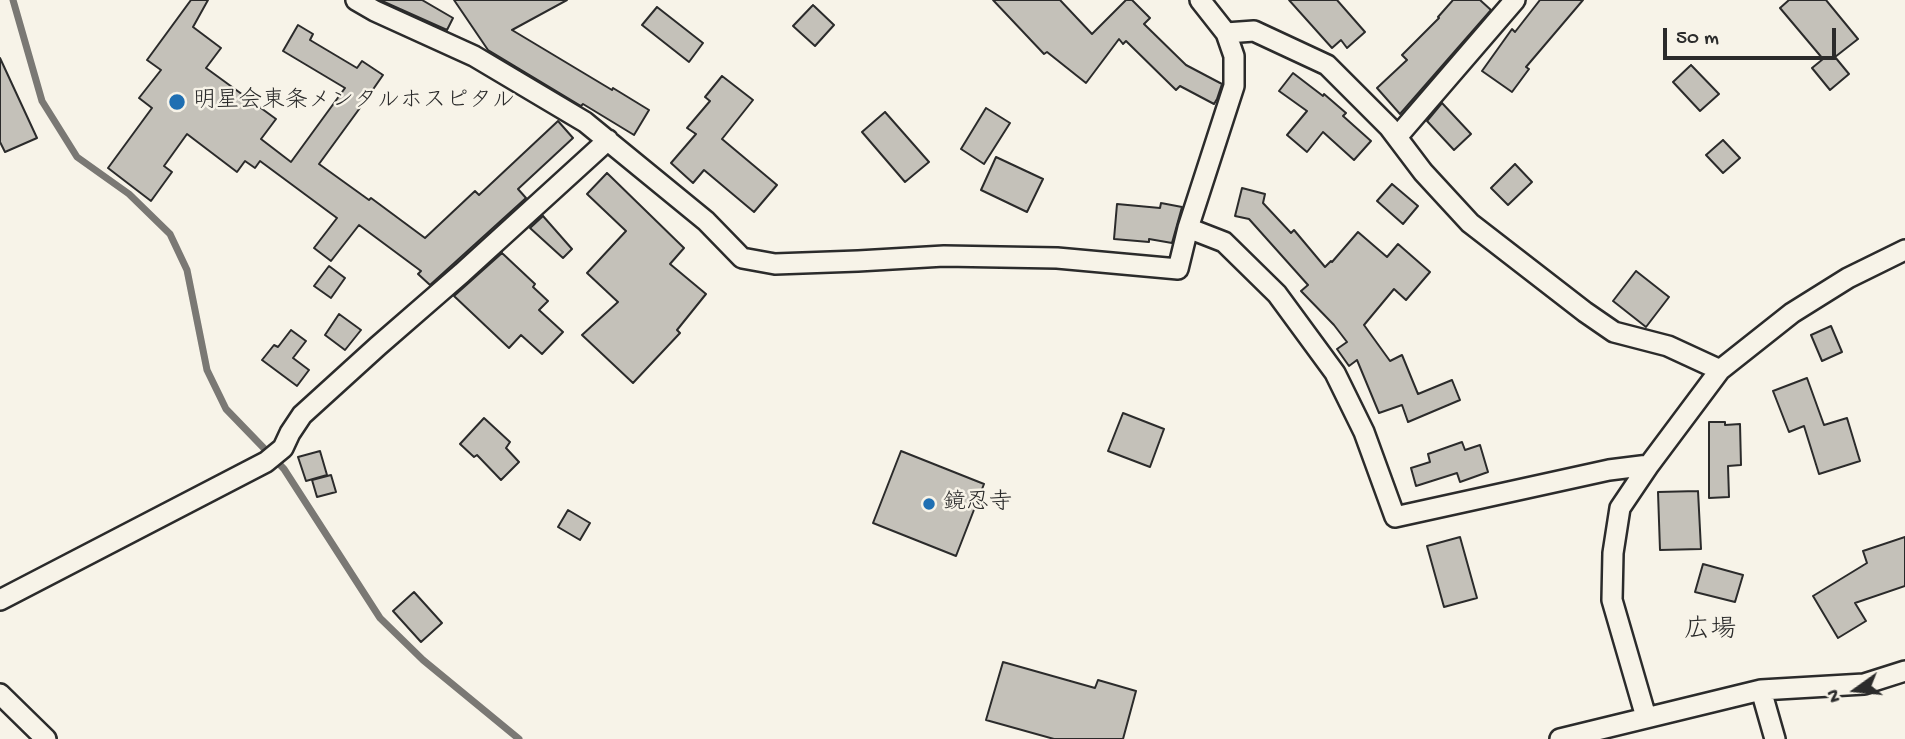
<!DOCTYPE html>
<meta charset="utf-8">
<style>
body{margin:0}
#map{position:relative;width:1905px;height:739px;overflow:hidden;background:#f7f3e8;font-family:"Gochi Hand",sans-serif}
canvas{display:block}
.north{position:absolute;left:1821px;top:655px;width:70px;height:70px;-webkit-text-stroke:5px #f7f3e8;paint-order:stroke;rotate:255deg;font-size:19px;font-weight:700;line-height:28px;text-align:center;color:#2b2b2b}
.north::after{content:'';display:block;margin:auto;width:24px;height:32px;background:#2b2b2b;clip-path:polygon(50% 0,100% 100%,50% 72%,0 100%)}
.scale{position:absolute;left:1663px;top:28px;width:173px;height:32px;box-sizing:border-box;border:4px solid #2b2b2b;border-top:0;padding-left:9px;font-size:21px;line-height:24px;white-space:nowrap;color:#2b2b2b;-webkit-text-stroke:5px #f7f3e8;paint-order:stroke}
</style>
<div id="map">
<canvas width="1905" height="739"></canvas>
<div class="north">N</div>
<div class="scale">50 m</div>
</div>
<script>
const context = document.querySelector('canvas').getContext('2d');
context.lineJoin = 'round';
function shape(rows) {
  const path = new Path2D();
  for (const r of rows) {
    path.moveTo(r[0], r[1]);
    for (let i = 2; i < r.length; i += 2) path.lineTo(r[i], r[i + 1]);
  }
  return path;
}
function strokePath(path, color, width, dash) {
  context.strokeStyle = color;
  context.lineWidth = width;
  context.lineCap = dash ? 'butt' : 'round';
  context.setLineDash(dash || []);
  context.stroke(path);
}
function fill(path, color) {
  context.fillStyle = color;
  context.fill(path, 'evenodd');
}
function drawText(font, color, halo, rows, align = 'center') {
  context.font = font + ' "Gochi Hand","Klee One",sans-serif';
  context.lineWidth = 5;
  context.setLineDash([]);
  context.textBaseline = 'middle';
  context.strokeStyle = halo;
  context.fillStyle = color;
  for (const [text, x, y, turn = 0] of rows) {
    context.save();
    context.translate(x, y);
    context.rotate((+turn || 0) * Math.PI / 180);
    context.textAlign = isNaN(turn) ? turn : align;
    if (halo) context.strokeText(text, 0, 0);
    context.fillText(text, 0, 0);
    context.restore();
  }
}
const stream = shape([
 [13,0,42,101,77,157,129,194,170,234,187,270,207,370,226,409,284,469,380,618,423,660,519,739]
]);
const building = shape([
 [191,0,208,0,193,27,221,48,206,68,276,119,261,139,291,162,345,88,283,51,298,25,313,34,310,40,357,68,362,61,383,75,365,101,319,164,369,200,371,198,425,238,475,191,479,195,558,121,573,138,518,189,526,198,430,285,418,274,421,271,359,225,331,261,314,248,337,218,260,161,255,168,245,161,237,172,187,134,164,166,172,172,151,201,108,168,152,108,139,98,161,70,147,60,191,0],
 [380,0,422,0,453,18,447,30,380,0],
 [454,0,567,0,512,30,612,90,613,88,649,110,634,135,583,104,581,106,488,50,454,0],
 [993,0,1060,0,1092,34,1126,0,1132,0,1150,18,1144,24,1186,65,1222,84,1217,99,1214,104,1180,86,1176,90,1126,41,1123,44,1119,39,1086,83,1047,52,1044,54,993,0],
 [1289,0,1337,0,1365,32,1347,48,1341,40,1332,48,1289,0],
 [1453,0,1480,0,1491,10,1400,114,1377,88,1407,60,1402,55,1439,18,1438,17,1453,0],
 [1540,0,1583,0,1526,67,1529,69,1512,92,1482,71,1512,29,1515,32,1540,0],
 [1789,0,1826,0,1858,39,1835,57,1849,74,1830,90,1812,68,1823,59,1780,8,1789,0],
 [813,5,834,25,815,46,793,26,813,5],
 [657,7,703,43,689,62,642,25,657,7],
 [0,58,37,138,5,152,0,142,0,58],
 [1691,65,1719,94,1700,111,1673,82,1691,65],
 [1293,73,1323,96,1324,94,1346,113,1343,116,1371,141,1354,160,1323,132,1307,152,1287,135,1307,111,1279,91,1293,73],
 [722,76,753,100,722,139,777,185,754,212,704,170,693,183,671,163,696,134,687,128,710,101,705,97,722,76],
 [1442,103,1471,134,1454,150,1427,121,1442,103],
 [986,108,1010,123,984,164,961,149,986,108],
 [885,112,929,162,905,182,862,132,885,112],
 [1723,140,1740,158,1723,173,1706,155,1723,140],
 [996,157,1043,179,1027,212,981,190,996,157],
 [1515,164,1532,182,1508,205,1491,188,1515,164],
 [607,173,684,248,670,264,706,294,677,330,680,333,633,383,582,335,618,302,587,273,626,231,587,194,607,173],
 [1392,184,1418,206,1403,224,1377,201,1392,184],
 [1242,188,1265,194,1263,203,1291,233,1294,230,1325,267,1331,261,1332,262,1358,232,1387,257,1398,244,1430,272,1406,300,1394,289,1364,325,1390,361,1402,355,1418,394,1452,380,1460,400,1408,422,1402,405,1379,413,1357,360,1349,366,1337,349,1347,342,1334,325,1301,291,1308,285,1249,219,1235,216,1242,188],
 [1161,203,1182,207,1172,243,1149,239,1149,242,1114,239,1117,204,1160,208,1161,203],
 [543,216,572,249,563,258,530,228,543,216],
 [502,253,535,284,533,287,548,301,539,310,563,332,542,354,521,335,509,348,454,296,502,253],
 [329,266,345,278,331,298,314,286,329,266],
 [1636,271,1669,297,1646,327,1613,301,1636,271],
 [339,314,361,330,345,350,325,335,339,314],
 [1831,326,1842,352,1822,361,1811,335,1831,326],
 [291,330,306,341,293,358,309,370,297,386,262,360,274,345,278,347,291,330],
 [1807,378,1824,425,1847,418,1860,461,1819,474,1804,426,1789,432,1773,391,1807,378],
 [1123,413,1164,429,1150,467,1108,451,1123,413],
 [484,418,510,442,506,448,519,462,501,480,477,455,474,457,460,444,484,418],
 [1709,422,1725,422,1725,425,1740,424,1741,465,1728,466,1729,497,1709,498,1709,422],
 [1462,442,1465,450,1480,445,1488,472,1460,482,1457,473,1416,486,1411,468,1430,462,1428,454,1462,442],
 [320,451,327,475,306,481,298,457,320,451],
 [901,451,984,484,956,556,873,523,901,451],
 [331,475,336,492,317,497,312,480,331,475],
 [1698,491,1701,549,1660,550,1658,492,1698,491],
 [568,510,590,523,580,540,558,527,568,510],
 [1460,537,1477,598,1444,607,1427,546,1460,537],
 [1905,537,1905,586,1855,603,1866,621,1838,638,1813,596,1867,563,1863,551,1905,537],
 [1703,564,1743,575,1735,602,1695,592,1703,564],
 [414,592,442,623,421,642,393,611,414,592],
 [1003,662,1095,688,1098,680,1136,691,1123,739,1054,739,986,720,1003,662]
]);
const minor = shape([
 [356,0,375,11,474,56,585,122,706,221,742,258,775,264,858,261,944,256,1057,258,1178,269,1188,228,1234,86,1234,56,1226,33,1200,0],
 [1226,33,1254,31,1327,65,1389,127,1423,172,1470,223,1585,312,1614,332,1668,346,1720,370],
 [1397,137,1515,0],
 [1188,228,1224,242,1277,294,1335,373,1364,432,1395,517,1609,470,1649,465],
 [0,600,266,462,283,448,290,433,302,415,378,346,462,273,608,140],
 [1761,690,1775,739],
 [0,694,46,739],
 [1646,717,1612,600,1613,553,1620,508,1649,465,1720,370,1792,313,1848,278,1905,250],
 [1560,739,1761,690,1864,684,1905,671]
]);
const markers = [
 [177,102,9,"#1f6fb2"],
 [929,504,7,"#1f6fb2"]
];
const poiNames = [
 ["明星会東条メンタルホスピタル",193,102],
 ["鏡忍寺",943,504]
];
const quarterNames = [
 ["広場",1710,632]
];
strokePath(stream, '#7a7874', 7);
fill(building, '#c4c1b9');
strokePath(building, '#2b2b2b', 2);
strokePath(minor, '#2b2b2b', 24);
strokePath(minor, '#f7f3e8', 19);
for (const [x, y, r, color] of markers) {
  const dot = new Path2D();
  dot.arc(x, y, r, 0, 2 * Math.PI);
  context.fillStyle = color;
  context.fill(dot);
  strokePath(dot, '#f7f3e8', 2.5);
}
drawText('23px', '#2b2b2b', '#f7f3e8', poiNames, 'left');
drawText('26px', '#2b2b2b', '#f7f3e8', quarterNames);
</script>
